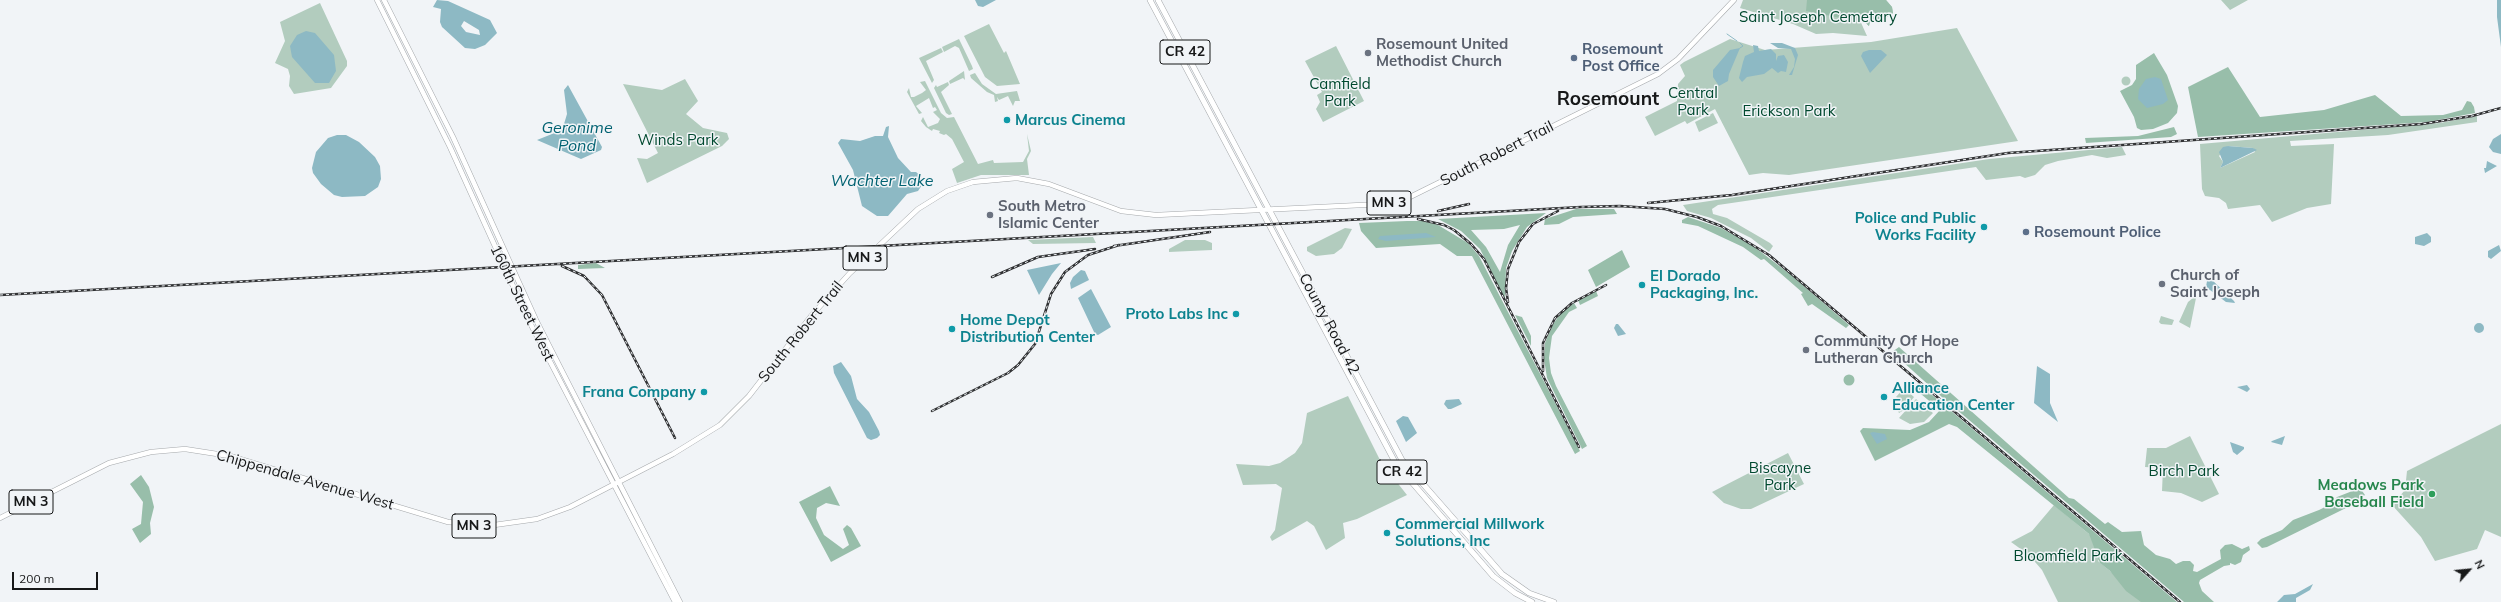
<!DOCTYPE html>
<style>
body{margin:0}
#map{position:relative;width:2501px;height:602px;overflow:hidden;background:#f1f4f7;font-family:Mulish,sans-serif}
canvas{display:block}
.north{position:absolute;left:2449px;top:550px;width:40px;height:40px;-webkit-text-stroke:3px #f1f4f7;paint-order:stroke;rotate:63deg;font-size:11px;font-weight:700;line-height:16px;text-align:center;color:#171819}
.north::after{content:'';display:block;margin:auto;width:14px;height:18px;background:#171819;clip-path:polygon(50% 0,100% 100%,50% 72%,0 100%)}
.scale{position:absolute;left:12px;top:572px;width:86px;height:18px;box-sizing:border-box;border:2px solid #171819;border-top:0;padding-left:5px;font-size:12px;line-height:14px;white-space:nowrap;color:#171819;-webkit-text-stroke:3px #f1f4f7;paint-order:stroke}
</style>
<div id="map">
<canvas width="2501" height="602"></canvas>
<div class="north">N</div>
<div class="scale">200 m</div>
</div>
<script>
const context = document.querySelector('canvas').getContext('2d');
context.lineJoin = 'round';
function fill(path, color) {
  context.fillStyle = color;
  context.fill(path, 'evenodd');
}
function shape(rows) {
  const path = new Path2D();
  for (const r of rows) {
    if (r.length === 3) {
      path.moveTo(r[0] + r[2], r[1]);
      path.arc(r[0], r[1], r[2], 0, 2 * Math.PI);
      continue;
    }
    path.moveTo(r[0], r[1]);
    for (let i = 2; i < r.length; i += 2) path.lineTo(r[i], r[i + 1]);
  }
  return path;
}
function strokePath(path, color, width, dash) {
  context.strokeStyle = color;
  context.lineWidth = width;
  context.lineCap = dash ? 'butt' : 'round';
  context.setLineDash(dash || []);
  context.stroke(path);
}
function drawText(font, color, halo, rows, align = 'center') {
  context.font = font + ' Mulish,sans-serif';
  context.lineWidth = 3;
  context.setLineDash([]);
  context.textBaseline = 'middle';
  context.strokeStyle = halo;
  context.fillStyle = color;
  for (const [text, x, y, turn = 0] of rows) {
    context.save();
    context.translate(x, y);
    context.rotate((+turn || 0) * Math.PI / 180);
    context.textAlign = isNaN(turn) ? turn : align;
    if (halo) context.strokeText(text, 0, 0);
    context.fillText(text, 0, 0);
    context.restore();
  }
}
const green = shape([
 [1743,0,1886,0,1892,7,1893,13,1887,17,1870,21,1869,26,1858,16,1867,36,1833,33,1816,34,1793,24,1740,8],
 [2221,0,2248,0,2230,10],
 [320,3,347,61,347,66,331,88,294,94,289,86,290,76,288,69,275,63,285,41,280,22],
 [989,24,1004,53,1006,51,1020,84,997,86,985,77,964,36],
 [1957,28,2018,141,1789,175,1763,173,1749,175,1715,109,1687,124,1685,121,1655,136,1645,117,1677,101,1678,84,1685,76,1680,65,1684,62,1730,39,1765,50,1871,42],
 [959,39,972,66,973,69,969,71,959,48,955,46,944,52,942,47],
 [1336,46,1364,101,1323,122,1316,109,1320,102,1317,95,1322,92,1305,61],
 [941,48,943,52,926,61,934,80,932,83,919,58],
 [964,71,965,80,963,78,950,84,949,81],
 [975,73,982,84,996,94,1017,91,1020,101,1015,101,1013,106,1008,96,999,100,997,97,998,101,995,102,994,95,987,92,971,78,970,75],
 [2126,81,4.5],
 [685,79,698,101,686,114,703,128,727,133,729,139,722,146,647,183,637,158,647,159,658,153,623,84,662,90],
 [925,81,941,113,947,118,954,117,978,164,993,160,994,163,1023,162,1029,151,1027,134,1031,151,1027,159,1029,175,981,175,957,183,952,169,964,162,952,139,946,134,944,135,939,133,940,131,933,129,932,131,926,127,921,121,923,117,928,127,938,123,940,119,933,112,937,110,935,107,933,108,929,98,916,106,922,113,919,114,907,92,909,88,911,97,914,97,922,93,926,90,920,82],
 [948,82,949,85,941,92,952,114,949,115,946,113,934,88,936,85,937,87],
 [1713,113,1718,123,1699,132,1695,122],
 [2477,116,2477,122,2388,135,2290,141,2291,146,2334,144,2331,204,2307,208,2272,222,2260,205,2228,209,2226,203,2219,198,2205,196,2202,189,2200,144,2440,123],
 [2228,146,2253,148,2255,152,2220,168,2223,162,2219,156],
 [2122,147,2126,155,2107,158,2092,155,2058,161,2045,165,2035,175,2025,178,2020,176,1986,180,1976,167,1718,205,1712,209,1713,214,1727,218,1770,243,1773,246,1769,252,1751,238,1711,218,1687,211,1683,205,1989,159],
 [1345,228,1352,229,1342,248,1334,254,1316,256,1307,251,1307,247],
 [1093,237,1096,243,1033,244,1028,240],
 [1185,240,1205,240,1212,243,1212,250,1169,252,1169,249],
 [2193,298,2196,298,2190,328,2179,322,2188,302],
 [2161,316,2174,320,2172,325,2161,324,2159,322],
 [1904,388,1914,397,1904,410,1899,413,1897,409,1903,406,1907,400,1903,403,1896,397],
 [1348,396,1381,462,1407,495,1357,519,1343,523,1345,538,1326,550,1314,526,1307,521,1272,541,1270,537,1275,530,1282,488,1276,484,1243,485,1236,464,1269,466,1280,463,1295,453,1302,443,1307,413],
 [1916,399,1933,413,1924,422,1910,424,1899,418],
 [2501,424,2501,537,2485,530,2477,549,2435,561,2421,537,2392,505,2405,490,2407,471],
 [2190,436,2219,494,2202,502,2181,493,2162,491,2163,468,2145,467,2147,448,2166,448],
 [1788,453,1804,484,1751,509,1741,509,1724,503,1712,492],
 [2054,505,2107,549,2098,561,2147,602,2058,602,2042,570,2029,555,2011,542,2032,531]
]);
const forest = shape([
 [1807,0,1886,0,1892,7,1893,13,1887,17,1870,21,1869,26,1857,15,1846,19,1806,11],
 [2154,53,2167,75,2178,106,2177,113,2168,123,2153,129,2141,130,2137,128,2134,117,2120,91,2132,85,2136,79,2136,65],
 [2228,67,2260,117,2324,110,2375,95,2401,116,2443,115,2462,110,2467,101,2471,102,2474,107,2475,113,2427,122,2198,137,2188,87],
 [2174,127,2177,134,2171,137,2086,143,2085,138,2138,136],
 [1576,209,1614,209,1617,214,1573,217,1559,224,1544,225,1545,219],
 [1546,213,1527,227,1512,251,1506,268,1505,299,1480,249,1461,231,1438,219],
 [1520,225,1508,245,1500,272,1486,247,1471,230,1504,229],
 [1688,217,1721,228,1752,245,1791,275,1849,325,1846,328,1812,304,1808,306,1801,294,1803,293,1764,259,1761,260,1743,247,1698,226,1682,223,1682,220],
 [1407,221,1423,221,1438,225,1468,243,1479,256,1580,451,1575,454,1472,256,1457,256,1440,244,1376,248,1361,231,1359,223],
 [1622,250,1630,267,1596,287,1588,270],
 [596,263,605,268,578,269,578,265],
 [1596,291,1598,296,1580,305,1578,300],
 [1574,303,1577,308,1569,312,1552,336,1549,358,1551,373,1556,386,1587,446,1582,449,1547,378,1544,359,1545,343,1552,326,1560,314],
 [1515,315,1522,317,1531,336,1531,346],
 [1899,347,2069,498,2074,499,2105,524,2108,522,2122,532,2141,531,2144,545,2156,555,2170,559,2176,564,2183,561,2190,561,2194,565,2193,571,2197,572,2221,559,2220,550,2225,545,2232,544,2242,549,2249,546,2250,550,2243,555,2241,562,2235,565,2230,563,2230,565,2224,566,2200,580,2199,583,2202,591,2214,602,2184,602,1943,398,1892,352],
 [1849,380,5.5],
 [1918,383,2177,602,2141,602,2126,591,2110,571,2100,563,2089,534,1957,427,1949,424,1875,461,1860,431,1863,428,1910,430,1929,422,1940,410,1915,389],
 [141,475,149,487,154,507,150,523,151,534,140,543,132,529,141,524,143,502,130,484],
 [830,486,840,506,826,503,817,508,816,518,824,535,843,549,849,545,843,529,847,525,851,528,861,546,831,562,799,502],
 [2360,488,2365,495,2348,507,2267,547,2262,548,2257,543,2261,539,2282,530,2293,520,2319,510,2331,504,2337,497]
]);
const water = shape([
 [437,0,448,1,490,20,497,33,485,45,475,49,465,48,442,27,440,22,441,9,433,7],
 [464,21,479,30,480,35,466,32,461,26],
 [975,0,996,0,983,7,978,6],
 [2497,0,2501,0,2501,47,2497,17],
 [306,31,315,33,334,55,336,71,329,83,315,83,292,57,290,46,297,35],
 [1770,43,1782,43,1795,48,1798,55,1792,75,1789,75,1794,67,1795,59,1791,49,1778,48],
 [1753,45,1758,46,1759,51,1771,49,1776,54,1776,61,1778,56,1784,55,1788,62,1786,72,1781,71,1778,73,1772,68,1764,74,1747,77,1742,82,1739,78,1743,62,1745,56,1754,52],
 [1740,48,1729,74,1728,81,1719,86,1713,77,1713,70,1730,50],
 [1869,50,1881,50,1887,55,1870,73,1861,56,1863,52],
 [2155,77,2161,79,2168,100,2163,104,2147,108,2138,99,2139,89,2146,79],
 [568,85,602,147,601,150,581,159,537,140,557,132,564,124,567,114,564,90],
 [889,126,888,137,898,158,911,172,916,172,921,176,922,185,918,191,907,194,888,216,877,216,862,206,853,170,838,143,841,139,860,141,875,136,883,136,886,127],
 [2501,134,2501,154,2493,152,2489,147,2493,139],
 [337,135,346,135,359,142,375,157,380,166,381,179,378,187,365,196,342,197,334,195,321,184,313,173,312,168,316,152,328,138],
 [2228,146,2253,148,2257,150,2220,168,2223,162,2219,152,2223,147],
 [2487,161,2497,166,2485,173,2484,168,2486,168],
 [1426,233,1436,237,1386,241,1378,239,1380,236],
 [2427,233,2431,237,2431,242,2424,246,2415,244,2415,237],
 [2499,245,2501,251,2491,259,2488,257,2488,251],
 [1061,263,1052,274,1039,295,1027,270],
 [1081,270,1085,271,1089,280,1071,289,1070,283,1073,277],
 [2210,278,2234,301,2235,303,2226,302,2206,287,2207,281],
 [1091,289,1111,327,1098,335,1095,334,1078,298],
 [2479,328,5],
 [1616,324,1618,324,1626,334,1618,336,1614,328],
 [841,362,851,376,857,399,869,412,879,431,880,435,877,438,871,440,867,438,834,373,833,366],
 [2037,366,2050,374,2050,403,2058,422,2034,403],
 [2247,385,2250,389,2247,392,2237,387],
 [1459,399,1462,404,1451,409,1448,409,1444,404,1446,400],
 [1403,416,1408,417,1417,433,1406,442,1396,421],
 [1873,432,1885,434,1887,439,1877,444,1870,433],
 [2285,436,2282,445,2271,442,2272,441],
 [2230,442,2244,447,2244,449,2237,455,2233,452],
 [2313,584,2310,590,2296,598,2296,602,2277,602,2284,595,2295,594]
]);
const stream = shape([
 [1727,34,1737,41],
 [1740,48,1743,46,1740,43]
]);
const major = shape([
 [377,0,450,147,528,319,675,602],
 [384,0,453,137,536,320,680,602],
 [0,518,109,463,151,452,185,449,230,456,448,522,487,526,537,519,570,507,673,454,720,425,749,396,812,315,850,273,918,209,947,191,973,182,1017,178,1049,184,1121,211,1156,215,1382,204,1406,199,1658,74,1678,59,1734,0]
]);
const highway = shape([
 [1150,0,1396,464,1493,576,1515,593,1532,602],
 [1158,0,1402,460,1502,574,1529,593,1554,602]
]);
const rail = shape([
 [1648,203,1732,195,2008,153,2422,124,2472,116,2501,108],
 [1438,211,1469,204],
 [1418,219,1444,225,1454,230,1471,244,1484,259,1579,447],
 [1114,246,1210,232],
 [562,266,584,276,602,295,675,438],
 [992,277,1038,257,1095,249],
 [0,295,1581,207,1620,206,1665,209,1697,217,1721,226,1769,255,2180,602],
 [1508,302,1506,288,1508,269,1519,242,1533,224,1558,211],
 [1543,371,1543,343,1555,318,1572,303,1606,285],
 [932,411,1008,373,1018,365,1035,344,1051,294,1065,272,1088,255,1119,245]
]);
const markers = [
 [1368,53,4,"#6b7280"],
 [1574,58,4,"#5c6f8a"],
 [1007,120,4,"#0f9aa8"],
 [990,215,4,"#6b7280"],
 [1984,227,4,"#0f9aa8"],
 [2026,232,4,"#5c6f8a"],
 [2162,284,4,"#6b7280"],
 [1642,285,4,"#0f9aa8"],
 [1236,314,4,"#0f9aa8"],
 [952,329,4,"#0f9aa8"],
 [1806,350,4,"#6b7280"],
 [704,392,4,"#0f9aa8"],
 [1884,397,4,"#0f9aa8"],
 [2432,494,4,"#2e9e5b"],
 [1387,533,4,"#0f9aa8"]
];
const shields = [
 [1185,52,50],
 [1389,203,44],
 [865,258,44],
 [1402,472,50],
 [31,502,44],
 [474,526,44]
];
const shieldNames = [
 ["CR 42",1185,52],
 ["MN 3",1389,203],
 ["MN 3",865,258],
 ["CR 42",1402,472],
 ["MN 3",31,502],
 ["MN 3",474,526]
];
const parkNames = [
 ["Saint Joseph Cemetary",1818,17],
 ["Camfield",1340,84],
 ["Park",1340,101],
 ["Central",1693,93],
 ["Park",1693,110],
 ["Erickson Park",1789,111],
 ["Winds Park",678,140],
 ["Biscayne",1780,468],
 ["Park",1780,485],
 ["Birch Park",2184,471],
 ["Bloomfield Park",2068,556]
];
const worshipNames = [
 ["Rosemount United",1376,44],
 ["Methodist Church",1376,61],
 ["South Metro",998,206],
 ["Islamic Center",998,223],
 ["Church of",2170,275],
 ["Saint Joseph",2170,292],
 ["Community Of Hope",1814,341],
 ["Lutheran Church",1814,358]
];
const serviceNames = [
 ["Rosemount",1582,49],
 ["Post Office",1582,66],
 ["Rosemount Police",2034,232]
];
const cultureNames = [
 ["Marcus Cinema",1015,120],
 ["Police and Public",1976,218,"right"],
 ["Works Facility",1976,235,"right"],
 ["El Dorado",1650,276],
 ["Packaging, Inc.",1650,293],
 ["Proto Labs Inc",1228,314,"right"],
 ["Home Depot",960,320],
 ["Distribution Center",960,337],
 ["Alliance",1892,388],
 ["Education Center",1892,405],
 ["Frana Company",696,392,"right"],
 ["Commercial Millwork",1395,524],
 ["Solutions, Inc",1395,541]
];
const streetNames = [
 ["South Robert Trail",1497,154,-27],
 ["160th Street West",522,303,64],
 ["County Road 42",1329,324,62],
 ["South Robert Trail",801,332,-51],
 ["Chippendale Avenue West",305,480,16]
];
const leisureNames = [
 ["Meadows Park",2424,485],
 ["Baseball Field",2424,502]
];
const waterNames = [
 ["Geronime",577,128],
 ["Pond",577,146],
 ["Wachter Lake",882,181]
];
const districtNames = [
 ["Rosemount",1608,99]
];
fill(green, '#b2ccbe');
fill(forest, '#98beaa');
fill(water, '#8db9c4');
strokePath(stream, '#8db9c4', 1);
strokePath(major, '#a5a8ab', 5.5);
strokePath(highway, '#a5a8ab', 6);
strokePath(major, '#fff', 4.5);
strokePath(highway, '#fff', 5);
strokePath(rail, '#303133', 2.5);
strokePath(rail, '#f1f4f7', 1, [3]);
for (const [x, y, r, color] of markers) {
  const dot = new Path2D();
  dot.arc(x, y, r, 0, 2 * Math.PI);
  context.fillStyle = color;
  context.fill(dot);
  strokePath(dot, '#f1f4f7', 1.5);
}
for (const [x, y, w] of shields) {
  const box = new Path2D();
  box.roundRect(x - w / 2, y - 12, w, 24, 3);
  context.fillStyle = '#f1f4f7';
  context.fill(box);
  strokePath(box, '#171819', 1);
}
drawText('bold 14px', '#171819', null, shieldNames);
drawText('15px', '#00492f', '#f1f4f7', parkNames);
drawText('bold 15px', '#5b616d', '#f1f4f7', worshipNames, 'left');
drawText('bold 15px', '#4e5e75', '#f1f4f7', serviceNames, 'left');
drawText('bold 15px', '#0d838f', '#f1f4f7', cultureNames, 'left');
drawText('15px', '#171819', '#f1f4f7', streetNames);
drawText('bold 15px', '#27864d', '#f1f4f7', leisureNames, 'right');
drawText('italic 16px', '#026272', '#f1f4f7', waterNames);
drawText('bold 19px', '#171819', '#f1f4f7', districtNames);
</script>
